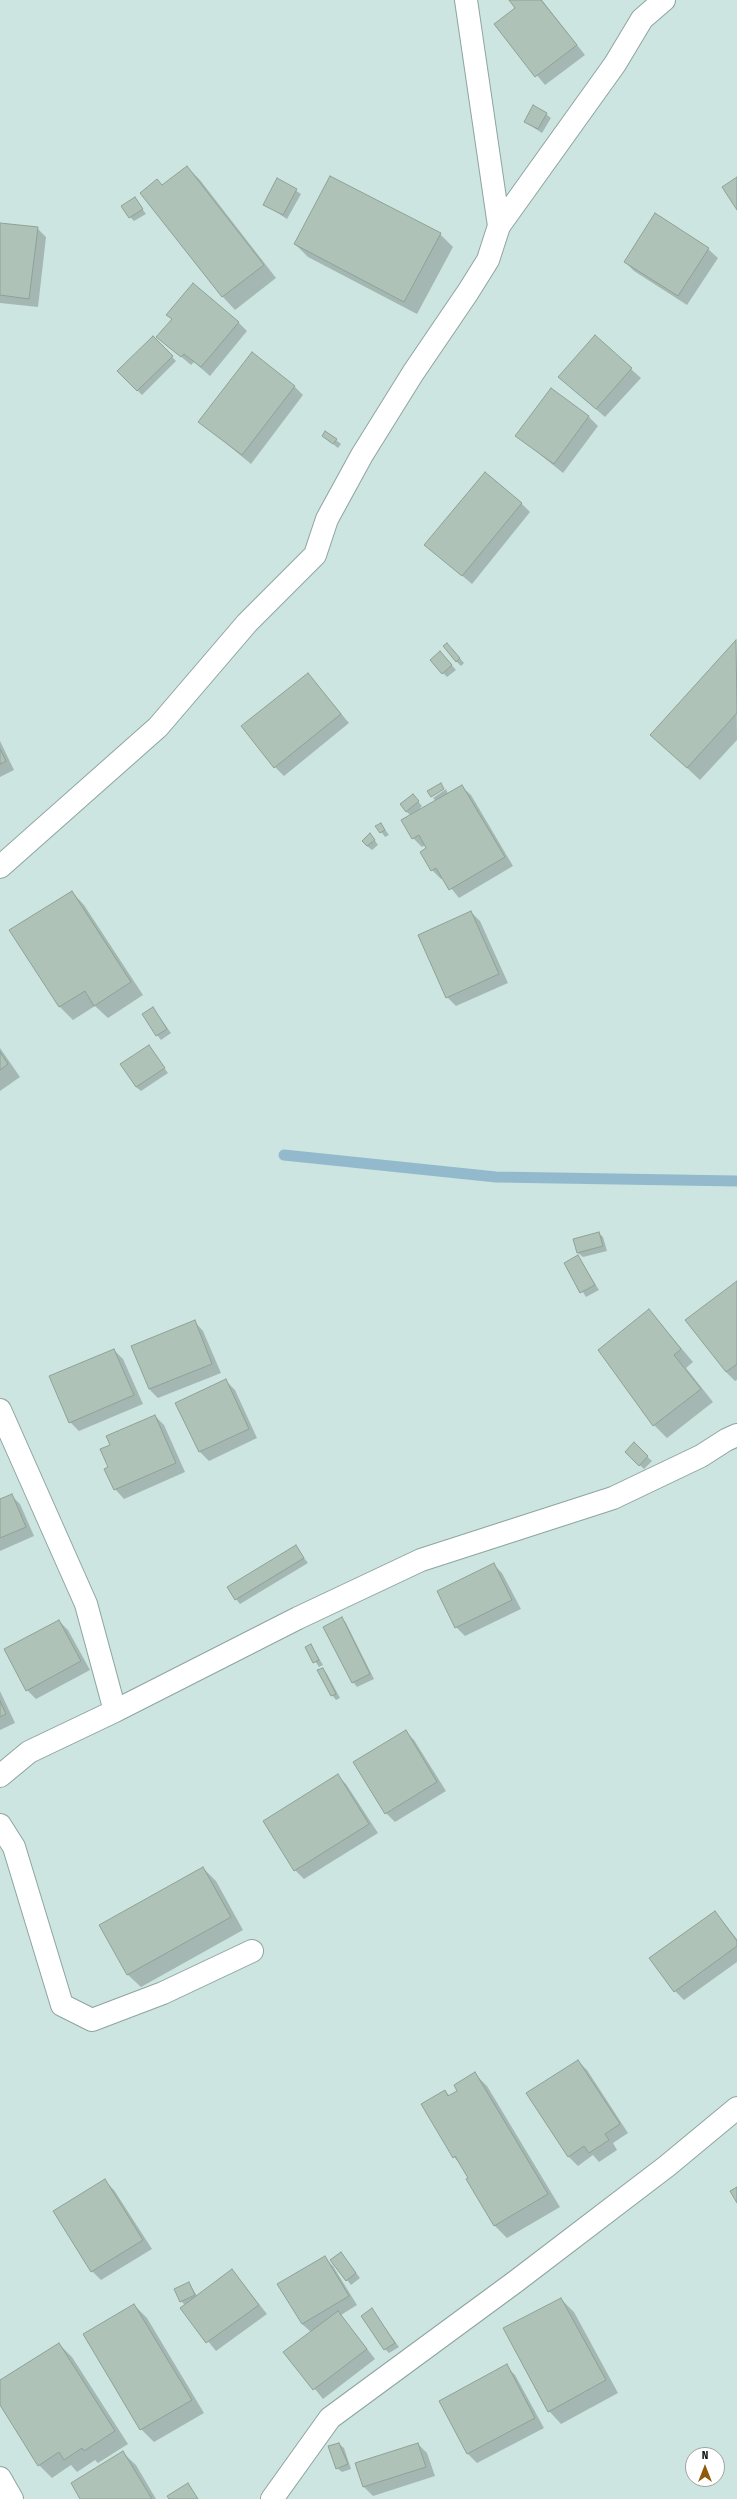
<!DOCTYPE html>
<style>
body{margin:0}
#map{position:relative;width:737px;height:2499px;overflow:hidden;background:#cde5e0;font-family:"Fira Sans Condensed",sans-serif}
canvas{display:block}
.north{position:absolute;left:685px;top:2447px;width:40px;height:40px;box-sizing:border-box;background:#fff;border:1px solid #9fa2a1;border-radius:50%;rotate:0deg;font-size:11px;font-weight:700;line-height:16px;text-align:center;color:#0f1715}
.north::after{content:'';display:block;margin:auto;width:14px;height:18px;background:#8f5a0b;clip-path:polygon(50% 0,100% 100%,50% 72%,0 100%)}
</style>
<div id="map">
<canvas width="737" height="2499"></canvas>
<div class="north">N</div>
</div>
<script>
const context = document.querySelector('canvas').getContext('2d');
context.lineJoin = 'round';
function fill(path, color) {
  context.fillStyle = color;
  context.fill(path, 'evenodd');
}
function shape(rows) {
  const path = new Path2D();
  for (const r of rows) {
    path.moveTo(r[0], r[1]);
    for (let i = 2; i < r.length; i += 2) path.lineTo(r[i], r[i + 1]);
  }
  return path;
}
function strokePath(path, color, width, dash) {
  context.strokeStyle = color;
  context.lineWidth = width;
  context.lineCap = dash ? 'butt' : 'round';
  context.setLineDash(dash || []);
  context.stroke(path);
}
const shadow = shape([
 [510,0,542,0,585,55,545,85,495,24,516,8],
 [546,114,551,118,542,133,525,122],
 [187,167,200,180,276,278,235,310,223,297,141,193,163,186],
 [278,179,301,194,287,219,264,204],
 [135,199,146,214,134,221,130,217],
 [0,224,37,228,46,237,38,307,0,303],
 [440,234,453,247,417,314,308,257,295,244],
 [708,249,718,258,687,305,634,271,625,262],
 [238,322,247,331,210,376,194,362,191,365,158,337],
 [153,337,176,361,142,395,118,371],
 [595,337,641,378,605,417,569,386],
 [294,386,303,395,251,464,200,422],
 [589,417,598,426,563,473,517,436],
 [323,436,336,440,341,444,338,448],
 [521,503,530,512,472,584,426,545],
 [736,641,737,740,700,780,651,735],
 [452,649,464,663,461,666,456,661],
 [445,657,456,670,447,677,443,673],
 [308,674,349,723,284,776,275,767],
 [0,741,14,770,0,777],
 [461,786,471,795,513,866,459,898,443,878,441,879,432,870,425,845,422,847,413,838,411,816,406,811,417,800,422,806,417,812,436,801,433,798,446,789,448,794],
 [381,824,389,835,385,837,377,826],
 [374,839,378,845,372,850,367,846],
 [72,892,84,905,143,995,108,1018,95,1006,73,1020,60,1007,11,931],
 [471,912,480,921,508,983,456,1006,447,997],
 [153,1008,171,1033,161,1040,157,1035],
 [148,1046,168,1073,141,1091,136,1087],
 [0,1048,20,1077,0,1091],
 [599,1233,603,1237,607,1251,583,1257,578,1253,574,1239],
 [578,1256,599,1290,586,1297,565,1263],
 [737,1282,737,1380,735,1381,726,1372],
 [649,1310,693,1362,686,1368,713,1402,667,1438,654,1425],
 [194,1321,203,1331,221,1373,158,1398,149,1389,132,1346],
 [114,1350,123,1359,143,1404,79,1431,70,1422],
 [226,1381,235,1390,257,1438,209,1461,200,1452],
 [155,1416,164,1425,185,1472,124,1499,115,1489,109,1467],
 [634,1444,652,1461,644,1469,626,1452],
 [11,1495,20,1504,34,1536,0,1551,0,1500],
 [295,1546,308,1563,240,1604,236,1599],
 [493,1564,502,1573,521,1609,465,1636,456,1627],
 [342,1618,346,1623,374,1679,357,1687,353,1682],
 [59,1621,68,1630,90,1670,36,1699,27,1690],
 [311,1645,323,1665,319,1667,306,1647],
 [323,1669,327,1674,340,1698,336,1700,332,1695],
 [0,1691,15,1723,0,1730],
 [405,1731,414,1740,446,1791,395,1822,386,1813],
 [337,1775,346,1784,378,1833,304,1879,295,1870,264,1821],
 [203,1868,216,1881,243,1930,141,1987,128,1975,100,1926],
 [715,1912,737,1939,737,1962,684,2000,675,1991],
 [578,2061,587,2070,628,2133,613,2143,617,2150,599,2162,593,2155,578,2166,569,2157,527,2094],
 [474,2073,487,2086,560,2207,507,2238,494,2225,462,2166,454,2157,445,2091,450,2096,459,2091],
 [105,2181,114,2190,152,2249,101,2280,92,2271],
 [341,2253,360,2278,351,2285,347,2280],
 [324,2257,333,2266,357,2305,341,2315,375,2359,323,2399,285,2352,311,2332,302,2324],
 [232,2270,267,2314,216,2351,181,2308,185,2305,181,2301,189,2283,197,2296],
 [561,2299,574,2312,618,2393,561,2424,549,2411],
 [134,2305,147,2318,204,2413,154,2442,141,2429,84,2335],
 [372,2310,399,2347,389,2353,385,2349],
 [59,2344,72,2357,128,2444,98,2463,95,2460,77,2472,71,2465,52,2478,39,2465,0,2403,0,2381],
 [506,2366,515,2375,544,2428,477,2463,468,2454,440,2402],
 [339,2444,344,2448,351,2469,342,2472,337,2468],
 [418,2444,427,2453,435,2476,373,2496,364,2487,357,2463],
 [123,2453,136,2465,156,2499,82,2499]
]);
const stream = shape([
 [284,1155,496,1177,737,1181]
]);
const building = shape([
 [509,0,541,0,577,45,535,77,494,24,515,8,509,0],
 [533,105,547,113,538,129,524,122,533,105],
 [187,166,264,265,222,297,140,193,157,179,162,185,187,166],
 [330,176,441,233,404,302,294,244,330,176],
 [737,177,737,210,722,187,737,177],
 [277,178,297,189,283,215,263,205,277,178],
 [135,197,143,209,129,218,121,206,135,197],
 [655,213,709,248,678,296,624,262,655,213],
 [0,223,38,227,29,299,0,295,0,223],
 [193,283,239,322,201,367,184,354,181,357,156,337,172,319,166,315,193,283],
 [595,335,632,368,596,409,558,377,595,335],
 [153,336,173,356,137,391,117,371,153,336],
 [252,352,295,386,242,455,198,422,252,352],
 [551,388,589,416,554,464,515,436,551,388],
 [325,431,337,439,333,444,322,436,325,431],
 [485,472,522,503,462,576,424,545,485,472],
 [736,640,737,713,687,768,650,735,736,640],
 [447,643,460,658,456,662,443,646,447,643],
 [440,651,452,665,442,674,430,660,440,651],
 [308,673,341,714,274,768,241,726,308,673],
 [0,749,6,761,0,764,0,749],
 [441,783,444,789,431,797,427,791,441,783],
 [462,785,505,857,449,890,436,868,431,871,420,852,426,848,419,835,412,839,401,820,462,785],
 [413,794,419,801,406,812,400,804,413,794],
 [381,823,385,830,380,833,375,826,381,823],
 [370,833,375,840,367,846,362,841,370,833],
 [72,891,131,982,94,1006,85,991,59,1007,9,930,72,891],
 [471,911,499,974,446,998,418,935,471,911],
 [153,1007,167,1029,156,1036,142,1014,153,1007],
 [149,1045,165,1068,136,1087,120,1064,149,1045],
 [0,1052,8,1064,0,1070,0,1052],
 [599,1232,603,1246,577,1253,573,1239,599,1232],
 [578,1255,595,1285,580,1293,564,1263,578,1255],
 [737,1281,737,1364,726,1372,685,1320,737,1281],
 [649,1309,681,1349,674,1355,701,1389,653,1426,598,1350,649,1309],
 [195,1320,212,1364,149,1389,131,1346,195,1320],
 [114,1349,134,1395,69,1423,49,1376,114,1349],
 [226,1379,249,1429,199,1452,175,1403,226,1379],
 [155,1415,176,1463,114,1490,104,1469,108,1467,100,1449,110,1445,106,1436,155,1415],
 [634,1442,648,1456,639,1466,625,1452,634,1442],
 [12,1494,26,1527,0,1538,0,1499,12,1494],
 [296,1545,304,1558,235,1600,227,1587,296,1545],
 [494,1563,512,1600,455,1628,437,1591,494,1563],
 [342,1617,370,1674,352,1683,323,1627,342,1617],
 [59,1620,81,1661,26,1691,4,1649,59,1620],
 [311,1644,319,1660,313,1663,305,1647,311,1644],
 [323,1668,336,1694,331,1696,317,1670,323,1668],
 [0,1701,6,1714,0,1717,0,1701],
 [406,1730,437,1782,385,1814,353,1762,406,1730],
 [338,1774,369,1824,294,1871,263,1821,338,1774],
 [203,1867,231,1917,127,1975,99,1925,203,1867],
 [715,1911,737,1941,737,1946,674,1992,649,1958,715,1911],
 [578,2060,620,2124,605,2134,609,2140,589,2153,584,2146,568,2157,526,2093,578,2060],
 [475,2072,548,2194,494,2226,466,2179,468,2178,455,2156,453,2158,421,2104,445,2090,448,2096,457,2091,454,2085,475,2072],
 [105,2179,143,2240,91,2272,53,2211,105,2179],
 [737,2187,737,2203,730,2191,737,2187],
 [341,2252,356,2273,346,2281,330,2260,341,2252],
 [325,2256,349,2296,302,2324,277,2284,325,2256],
 [232,2269,259,2305,206,2343,180,2308,232,2269],
 [189,2282,195,2295,180,2302,174,2289,189,2282],
 [561,2298,606,2380,548,2412,503,2328,561,2298],
 [134,2304,192,2400,140,2430,83,2334,134,2304],
 [372,2308,395,2343,384,2350,361,2316,372,2308],
 [338,2311,367,2349,313,2390,283,2352,338,2311],
 [59,2343,115,2431,84,2451,82,2448,64,2460,59,2452,38,2466,0,2405,0,2380,59,2343],
 [507,2364,535,2418,467,2454,439,2401,507,2364],
 [339,2443,348,2464,336,2469,328,2446,339,2443],
 [418,2443,426,2467,363,2487,355,2463,418,2443],
 [123,2451,152,2499,80,2499,71,2483,123,2451],
 [188,2483,198,2499,169,2499,167,2496,188,2483]
]);
const minor = shape([
 [466,0,499,226],
 [0,867,158,727,247,623,315,555,327,519,362,455,413,373,468,292,488,260,499,226,615,64,642,19,664,0],
 [0,1410,86,1604,115,1711],
 [0,1776,29,1752,115,1711,298,1618,421,1560,613,1498,701,1456,726,1440,737,1435],
 [0,1825,14,1847,62,2005,92,2020,163,1993,252,1951],
 [0,2478,12,2499],
 [272,2499,330,2418,515,2282,667,2166,737,2108]
]);
fill(shadow, '#0003');
strokePath(stream, '#93bacc', 11);
fill(building, '#afc2b7');
strokePath(building, '#8fa196', 1);
strokePath(minor, '#8ea4a0', 24);
strokePath(minor, '#fff', 22);
</script>
